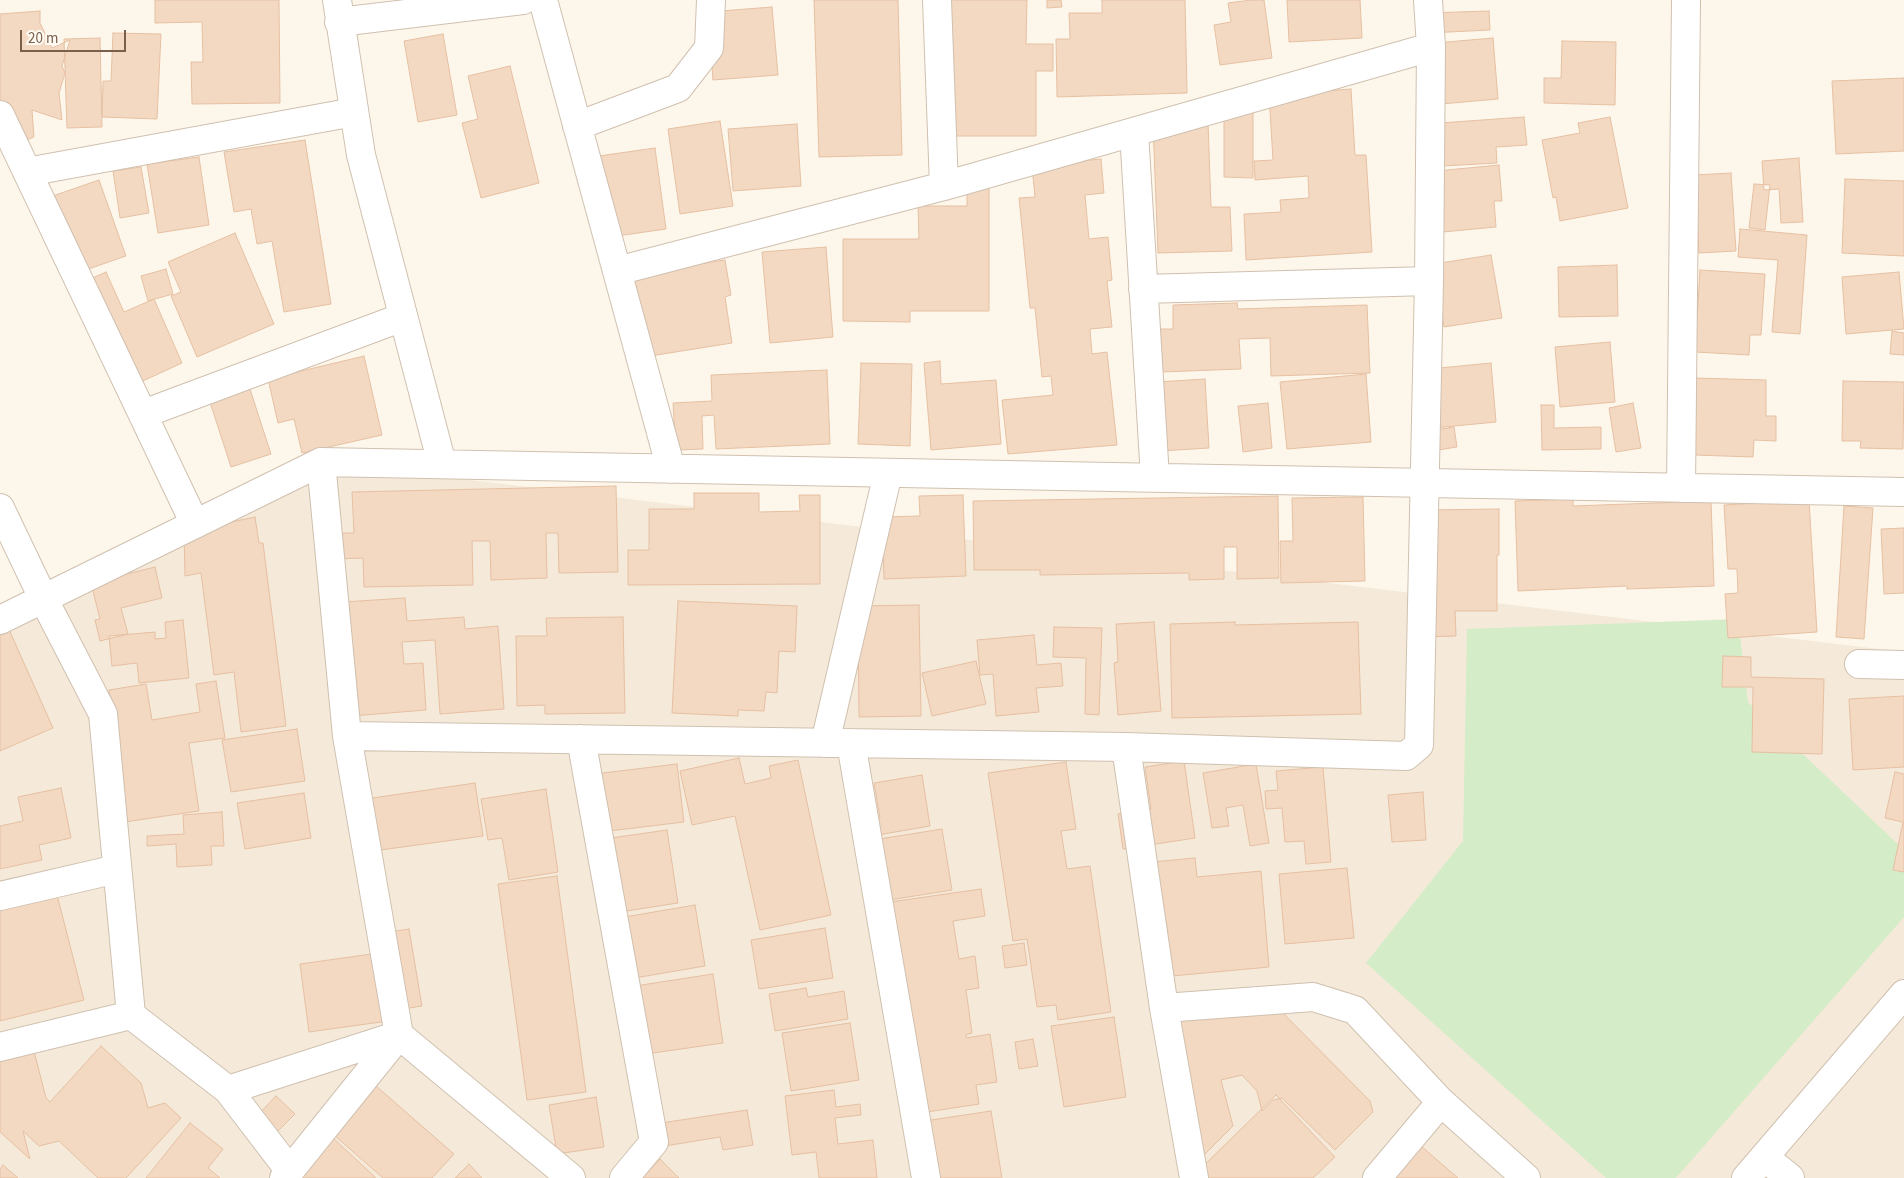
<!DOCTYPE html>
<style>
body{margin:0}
#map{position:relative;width:1904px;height:1178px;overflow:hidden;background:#fdf7eb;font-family:"Source Sans 3",sans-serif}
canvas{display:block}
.scale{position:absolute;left:20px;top:30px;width:106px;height:22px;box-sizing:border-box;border:2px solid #795f4c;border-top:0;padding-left:6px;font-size:15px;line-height:18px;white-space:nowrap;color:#795f4c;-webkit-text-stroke:4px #fffbf2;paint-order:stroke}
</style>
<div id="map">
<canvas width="1904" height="1178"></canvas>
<div class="scale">20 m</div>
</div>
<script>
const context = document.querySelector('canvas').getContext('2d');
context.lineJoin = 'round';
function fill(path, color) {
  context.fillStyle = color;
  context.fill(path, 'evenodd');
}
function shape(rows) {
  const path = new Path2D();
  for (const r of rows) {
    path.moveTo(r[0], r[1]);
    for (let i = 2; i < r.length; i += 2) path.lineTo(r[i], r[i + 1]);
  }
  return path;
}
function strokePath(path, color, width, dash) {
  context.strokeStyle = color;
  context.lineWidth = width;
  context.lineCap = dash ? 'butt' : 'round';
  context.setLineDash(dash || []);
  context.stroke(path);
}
const residential = shape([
 [321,462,1904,652,1904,1178,0,1178,0,616]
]);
const green = shape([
 [1738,619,1748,702,1904,850,1904,917,1676,1178,1606,1178,1366,963,1463,841,1467,629]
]);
const building = shape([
 [155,0,279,0,280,103,192,104,191,62,203,62,202,22,155,23,155,0],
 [814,0,898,0,902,155,819,157,814,0],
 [947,0,1027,0,1026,44,1053,44,1053,71,1036,71,1036,136,947,136,947,0],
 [1047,0,1061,0,1062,7,1047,8,1047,0],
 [1102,0,1185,0,1187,93,1057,97,1056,39,1070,39,1069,13,1102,13,1102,0],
 [1251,0,1264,0,1272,58,1220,65,1214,25,1231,22,1228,3,1251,0],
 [1287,0,1360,0,1362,38,1289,42,1287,0],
 [772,7,778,75,713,80,708,12,772,7],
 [40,11,40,23,52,48,70,40,62,66,65,73,59,93,62,120,32,110,34,137,11,147,0,114,0,14,40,11],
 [1489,11,1490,30,1429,33,1428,13,1489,11],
 [113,33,161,34,157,119,102,117,103,81,111,81,113,33],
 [443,34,457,115,418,122,404,41,443,34],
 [100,38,102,127,67,128,64,39,100,38],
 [1493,38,1498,99,1441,104,1435,43,1493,38],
 [1562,41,1616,42,1615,105,1544,103,1544,78,1561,78,1562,41],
 [510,66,539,183,481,198,462,123,478,119,468,76,510,66],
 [1904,78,1904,151,1836,154,1832,81,1904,78],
 [1351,89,1355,155,1366,155,1372,252,1246,260,1244,214,1281,212,1280,200,1309,198,1308,176,1255,180,1254,161,1273,160,1269,95,1351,89],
 [1224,106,1253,106,1253,178,1224,177,1224,106],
 [1524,117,1527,145,1496,147,1497,163,1443,166,1440,123,1524,117],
 [1610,117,1628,208,1560,221,1556,197,1553,198,1542,140,1580,133,1578,123,1610,117],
 [720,121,733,206,680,214,668,129,720,121],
 [1208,122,1211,207,1230,207,1232,251,1158,253,1153,124,1208,122],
 [797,124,801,186,733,191,728,129,797,124],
 [305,140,331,304,284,312,272,241,257,244,251,209,234,212,224,152,305,140],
 [655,148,666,229,603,238,592,157,655,148],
 [199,157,209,225,158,233,147,164,199,157],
 [1799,158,1803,222,1781,223,1779,189,1764,190,1762,161,1799,158],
 [1101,159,1104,193,1085,195,1089,239,1108,237,1112,280,1107,281,1112,327,1090,329,1092,354,1107,352,1117,445,1008,454,1002,400,1053,395,1051,376,1042,377,1035,308,1030,308,1019,198,1035,197,1032,166,1101,159],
 [1499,165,1502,201,1494,201,1496,227,1432,233,1426,172,1499,165],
 [141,167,149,213,120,218,113,171,141,167],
 [1731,173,1736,251,1699,253,1695,175,1731,173],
 [1845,179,1904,181,1904,256,1842,253,1845,179],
 [99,180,126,256,71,275,44,199,99,180],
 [1754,184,1770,185,1765,230,1749,228,1754,184],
 [989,187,989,311,910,311,910,322,843,321,843,239,919,239,918,206,967,206,967,188,989,187],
 [1740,229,1807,235,1800,334,1772,332,1778,260,1738,257,1740,229],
 [235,233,274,324,197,357,171,296,181,292,168,262,235,233],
 [826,247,833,337,770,343,762,252,826,247],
 [1491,255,1502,318,1444,327,1434,264,1491,255],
 [725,260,731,295,725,297,732,343,644,357,632,274,725,260],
 [1617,265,1618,316,1559,317,1558,267,1617,265],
 [166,269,173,294,148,301,141,276,166,269],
 [1700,270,1765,274,1761,335,1750,335,1749,355,1695,352,1700,270],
 [106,272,124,312,154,299,182,363,132,386,86,281,106,272],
 [1899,272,1904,329,1846,334,1842,277,1899,272],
 [1237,303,1238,309,1367,305,1370,373,1271,376,1270,338,1239,339,1241,369,1162,372,1160,329,1173,329,1173,305,1237,303],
 [1892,331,1904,333,1904,355,1890,354,1892,331],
 [1610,342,1615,402,1560,407,1555,347,1610,342],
 [364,356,382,435,302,453,294,419,278,423,268,379,364,356],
 [940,361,941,384,996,380,1001,444,931,450,924,363,940,361],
 [861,363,912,364,910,446,858,444,861,363],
 [1491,363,1496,422,1434,428,1429,369,1491,363],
 [827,370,830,444,716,449,714,415,702,416,703,449,676,450,673,403,712,401,711,375,827,370],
 [1366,374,1371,442,1287,449,1280,382,1366,374],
 [1695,378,1766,380,1766,416,1776,416,1776,441,1754,440,1753,457,1694,455,1695,378],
 [1205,379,1209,448,1161,451,1157,382,1205,379],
 [1843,381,1904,382,1903,449,1860,448,1861,441,1842,441,1843,381],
 [248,383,271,454,231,467,208,396,248,383],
 [1268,403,1272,448,1243,452,1238,406,1268,403],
 [1633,403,1641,448,1616,452,1609,408,1633,403],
 [1541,405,1554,405,1554,428,1601,427,1601,449,1542,450,1541,405],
 [1454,427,1457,447,1432,451,1429,431,1454,427],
 [616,486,618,572,559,573,558,533,546,533,547,578,491,580,490,541,472,541,473,585,364,587,363,558,334,559,333,533,354,533,352,492,616,486],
 [694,493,759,493,759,512,800,511,799,495,820,495,820,584,628,585,628,550,649,550,649,509,694,509,694,493],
 [963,495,966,576,884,579,882,517,920,516,919,496,963,495],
 [1278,496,1279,578,1237,579,1237,547,1224,547,1224,579,1189,580,1189,573,1040,575,1040,570,974,570,973,501,1278,496],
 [1363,497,1365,581,1281,583,1280,541,1293,541,1292,498,1363,497],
 [1573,499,1573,506,1711,501,1714,586,1627,589,1627,586,1518,591,1515,501,1573,499],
 [1809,500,1817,632,1728,638,1725,594,1738,593,1737,569,1728,569,1724,505,1809,500],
 [1844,506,1873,508,1864,639,1836,637,1844,506],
 [1499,509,1499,555,1497,555,1497,611,1455,611,1456,636,1417,637,1422,510,1499,509],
 [255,517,259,543,263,543,286,726,241,732,234,672,214,675,201,573,185,576,184,532,255,517],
 [1904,528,1904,593,1884,594,1881,529,1904,528],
 [155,567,162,598,121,608,128,634,100,641,95,620,100,619,91,583,155,567],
 [405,598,407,621,464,617,465,629,498,626,504,709,440,714,435,640,402,642,404,664,423,663,426,710,352,716,344,602,405,598],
 [678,601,797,606,795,652,779,651,777,693,766,692,764,711,738,710,738,716,672,713,678,601],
 [919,605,921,716,859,717,858,606,919,605],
 [623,617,625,713,545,714,545,705,517,706,516,636,547,636,546,618,623,617],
 [183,620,189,678,139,683,137,663,112,666,109,636,155,632,155,639,166,638,165,622,183,620],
 [1154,622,1161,711,1118,715,1114,663,1118,662,1116,624,1154,622],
 [1235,622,1235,625,1358,622,1361,714,1172,718,1170,624,1235,622],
 [7,625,53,728,0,751,0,627,7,625],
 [1054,627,1102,628,1099,715,1085,714,1086,658,1053,657,1054,627],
 [1034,635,1037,665,1061,663,1063,686,1036,688,1039,712,996,716,993,674,980,675,977,640,1034,635],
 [1723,656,1751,657,1751,677,1824,679,1822,754,1752,752,1753,687,1722,687,1723,656],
 [976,661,986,704,932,716,922,673,976,661],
 [216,681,225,738,189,743,199,811,118,823,117,748,109,690,146,684,152,720,200,712,196,684,216,681],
 [1904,696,1904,767,1853,770,1849,699,1904,696],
 [297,729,305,781,231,792,222,740,297,729],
 [739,758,745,784,771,778,769,766,798,760,831,915,760,930,735,816,692,825,680,771,739,758],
 [1184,761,1195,838,1123,849,1118,814,1151,809,1145,767,1184,761],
 [1066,762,1076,829,1061,831,1067,869,1090,866,1111,1012,1058,1020,1056,1005,1037,1007,1027,939,1013,941,988,773,1066,762],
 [677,764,684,822,601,832,595,774,677,764],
 [1256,764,1269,843,1250,846,1243,805,1226,808,1229,826,1212,828,1203,773,1256,764],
 [1323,767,1331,862,1306,864,1304,841,1285,842,1282,808,1266,809,1265,791,1278,790,1276,771,1323,767],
 [1895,772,1904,774,1904,872,1893,870,1903,822,1885,818,1895,772],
 [922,775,930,826,872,836,869,820,880,818,874,783,922,775],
 [475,783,483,836,366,852,359,800,475,783],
 [61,788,71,838,39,845,42,860,0,869,0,826,23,821,18,797,61,788],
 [546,789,558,872,509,880,502,838,488,840,481,799,546,789],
 [1423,792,1426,840,1392,842,1388,795,1423,792],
 [304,793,311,838,245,849,237,803,304,793],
 [222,812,224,846,211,846,212,865,177,867,176,844,147,846,147,836,184,834,183,815,222,812],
 [942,829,952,890,877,902,867,841,942,829],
 [667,830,678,903,601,915,590,841,667,830],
 [1195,858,1197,877,1261,871,1269,967,1151,978,1141,863,1195,858],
 [1347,868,1354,938,1285,944,1279,874,1347,868],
 [557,876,586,1092,527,1100,498,884,557,876],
 [55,887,84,1000,0,1021,0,901,55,887],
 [981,889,985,916,953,921,959,959,975,956,979,988,966,990,972,1033,966,1035,966,1038,990,1034,997,1082,976,1085,979,1104,914,1114,883,903,981,889],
 [695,905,705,966,617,981,607,920,695,905],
 [825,928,833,978,759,989,751,940,825,928],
 [409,929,422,1006,397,1010,384,933,409,929],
 [1024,943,1027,965,1005,968,1002,946,1024,943],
 [379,953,388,1021,309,1032,300,964,379,953],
 [713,974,723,1043,632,1056,622,988,713,974],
 [806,988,808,997,844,991,848,1019,775,1031,769,994,806,988],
 [1265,995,1370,1101,1373,1112,1335,1150,1282,1098,1273,1100,1262,1111,1257,1091,1242,1075,1221,1080,1233,1126,1186,1173,1160,1022,1265,995],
 [1114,1017,1126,1097,1064,1107,1051,1026,1114,1017],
 [850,1023,859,1080,791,1091,782,1033,850,1023],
 [1033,1039,1038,1066,1019,1069,1015,1042,1033,1039],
 [101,1046,141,1083,148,1108,165,1103,181,1118,126,1178,98,1178,59,1141,39,1146,23,1131,30,1159,0,1132,0,1060,34,1051,46,1098,50,1102,101,1046],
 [376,1086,454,1154,432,1178,383,1178,334,1135,376,1086],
 [834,1090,836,1107,860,1104,861,1115,835,1118,838,1144,873,1140,877,1178,819,1178,816,1152,792,1155,785,1096,834,1090],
 [1276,1095,1335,1157,1313,1178,1198,1178,1194,1175,1276,1095],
 [276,1096,295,1114,274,1135,256,1117,276,1096],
 [596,1097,604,1147,557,1154,549,1105,596,1097],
 [747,1110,753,1145,723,1150,720,1137,665,1146,661,1123,747,1110],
 [991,1111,1002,1178,920,1178,911,1123,991,1111],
 [190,1123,223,1149,208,1168,220,1178,146,1178,190,1123],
 [1407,1134,1458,1178,1369,1178,1407,1134],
 [333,1138,376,1178,301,1178,333,1138],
 [660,1159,679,1178,642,1178,660,1159],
 [469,1164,482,1178,455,1178,469,1164],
 [3,1165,18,1178,0,1178,0,1169,3,1165]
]);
const minor = shape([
 [337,0,361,155,442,464],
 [543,0,671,469],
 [937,0,944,186],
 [339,22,523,0],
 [0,115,195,524],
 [577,126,678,88,709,48,711,0],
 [1134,132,1155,478],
 [27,172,354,112],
 [617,271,944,186,1431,47],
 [1143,289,1429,281],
 [143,414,403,317],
 [1681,488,1686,0],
 [0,508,44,600,103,714,131,1015],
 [0,620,321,462,1904,492],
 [1859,664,1904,665],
 [347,736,1126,747,1406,756,1419,745,1429,281,1431,47,1428,0],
 [581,739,654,1142,624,1178],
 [825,743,888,473],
 [851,743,926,1178],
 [1126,747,1164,1008,1194,1178],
 [0,896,117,869],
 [1164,1008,1313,997,1355,1010,1441,1102,1526,1178],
 [0,1047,131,1015,228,1090,290,1171],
 [228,1090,399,1035,571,1178],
 [1764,1157,1790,1178],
 [284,1178,399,1035,347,736,321,462],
 [1377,1178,1441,1102],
 [1746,1178,1904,994]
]);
fill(residential, '#f5ead9');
fill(green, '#d4ecc8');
fill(building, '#f3d8c2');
strokePath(building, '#e6c0a2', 1);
strokePath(minor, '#d0c0af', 30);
strokePath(minor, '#fff', 28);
</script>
